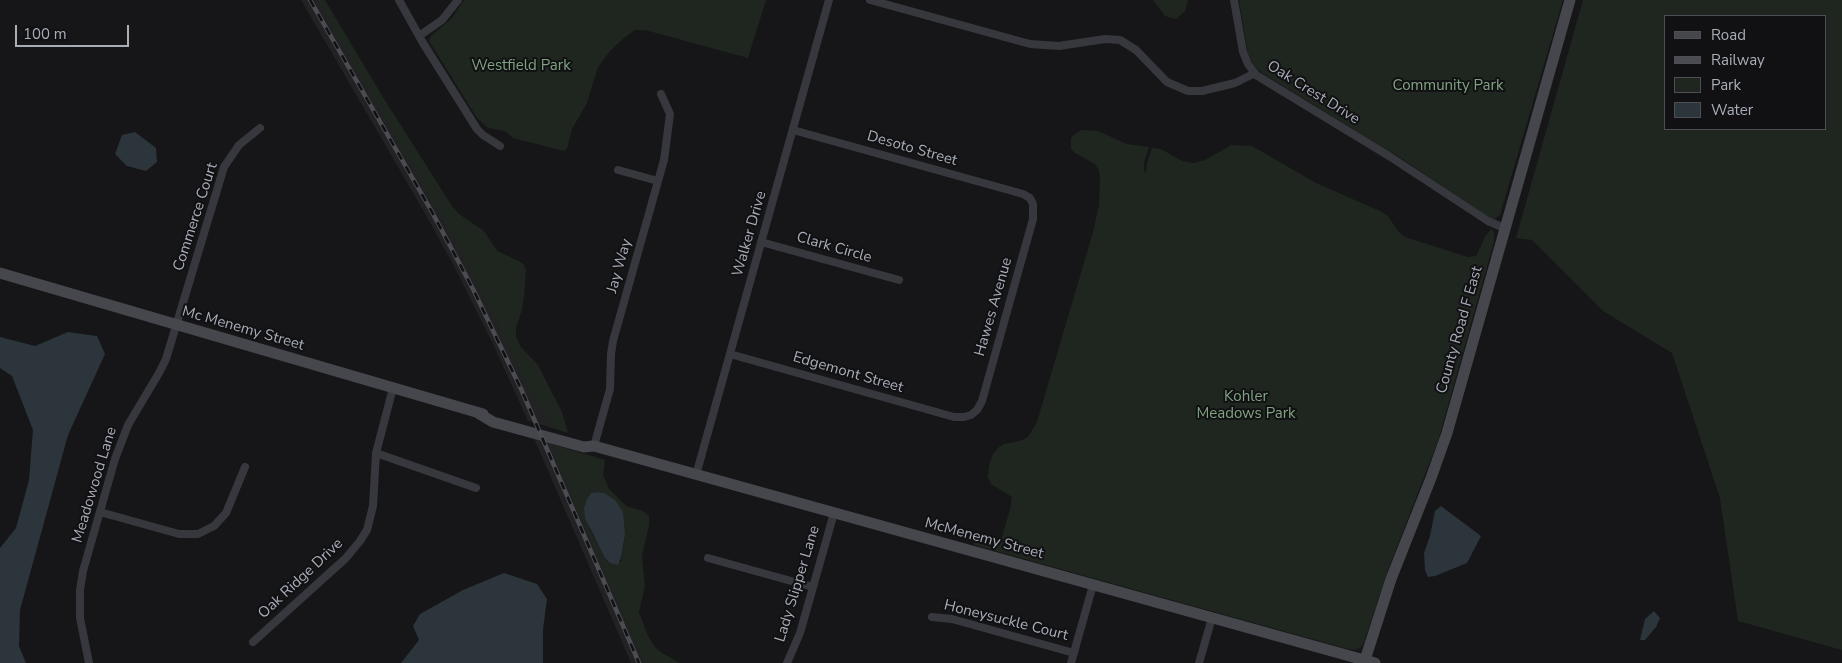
<!DOCTYPE html>
<style>
body{margin:0}
#map{position:relative;width:1842px;height:663px;overflow:hidden;background:#161618;font-family:"Nunito Sans",sans-serif}
canvas{display:block}
.legend{position:absolute;left:1664px;top:15px;width:162px;height:115px;box-sizing:border-box;background:#111113;border:1px solid #4d4f55;margin:0;padding:6px 9px;list-style:none;font-size:15px;color:#a8adb8}
.legend li{display:flex;align-items:center;gap:10px;height:25px}
.legend b{width:25px;border:1px solid #4d4f55}
.scale{position:absolute;left:15px;top:25px;width:114px;height:22px;box-sizing:border-box;border:2px solid #a8adb8;border-top:0;padding-left:6px;font-size:15px;line-height:18px;white-space:nowrap;color:#a8adb8;-webkit-text-stroke:4px #111113;paint-order:stroke}
</style>
<div id="map">
<canvas width="1842" height="663"></canvas>
<ul class="legend">
<li><b style="height:6px;background:#45474d"></b>Road</li>
<li><b style="height:6px;background:#4a4c52"></b>Railway</li>
<li><b style="height:14px;background:#1e261f"></b>Park</li>
<li><b style="height:14px;background:#2c353c"></b>Water</li>
</ul>
<div class="scale">100 m</div>
</div>
<script>
const context = document.querySelector('canvas').getContext('2d');
context.lineJoin = 'round';
function fill(path, color) {
  context.fillStyle = color;
  context.fill(path, 'evenodd');
}
function shape(rows) {
  const path = new Path2D();
  for (const r of rows) {
    path.moveTo(r[0], r[1]);
    for (let i = 2; i < r.length; i += 2) path.lineTo(r[i], r[i + 1]);
  }
  return path;
}
function strokePath(path, color, width, dash) {
  context.strokeStyle = color;
  context.lineWidth = width;
  context.lineCap = dash ? 'butt' : 'round';
  context.setLineDash(dash || []);
  context.stroke(path);
}
function drawText(font, color, halo, rows, align = 'center') {
  context.font = font + ' "Nunito Sans",sans-serif';
  context.lineWidth = 4;
  context.setLineDash([]);
  context.textBaseline = 'middle';
  context.strokeStyle = halo;
  context.fillStyle = color;
  for (const [text, x, y, turn = 0] of rows) {
    context.save();
    context.translate(x, y);
    context.rotate((+turn || 0) * Math.PI / 180);
    context.textAlign = isNaN(turn) ? turn : align;
    if (halo) context.strokeText(text, 0, 0);
    context.fillText(text, 0, 0);
    context.restore();
  }
}
const built = shape([
 [301,0,318,0,548,401,559,430,528,421,493,344,454,266,423,210],
 [533,436,551,441,647,663,631,663]
]);
const green = shape([
 [317,0,325,0,381,94,452,206,459,214,484,231,497,251,519,261,524,265,526,271,524,295,522,310,516,327,516,337,521,347,538,365,562,412,568,433,553,428,548,414,532,397,499,326,457,244],
 [464,0,766,0,748,58,645,30,635,30,625,37,610,51,598,67,587,103,572,129,567,149,564,151,513,138,505,131,488,128,477,118,429,41,431,36,452,18],
 [1153,0,1188,0,1185,11,1176,19,1165,16],
 [1239,0,1563,0,1500,215,1495,219,1490,218,1402,159,1262,73,1254,65,1248,54],
 [1583,0,1842,0,1842,650,1738,621,1720,498,1672,353,1603,311,1532,240,1516,238],
 [1666,16,1826,16,1826,129,1666,129],
 [1081,130,1098,131,1127,144,1149,147,1144,163,1144,171,1146,172,1147,163,1152,148,1161,149,1182,161,1194,163,1205,160,1231,145,1252,146,1316,183,1380,211,1388,216,1398,231,1405,237,1468,257,1476,256,1486,235,1491,229,1494,232,1494,242,1438,441,1388,570,1364,642,1360,648,1354,650,1348,649,974,545,974,537,994,543,998,542,1002,537,1010,509,1012,497,991,484,988,477,989,466,993,454,999,447,1004,444,1020,441,1028,437,1037,422,1093,232,1099,205,1100,179,1099,171,1095,164,1075,153,1071,149,1071,138,1074,135],
 [552,444,605,460,603,475,609,489,626,506,643,511,649,516,649,525,642,556,645,586,639,612,648,636,654,646,662,653,680,663,644,663,561,472],
 [594,492,603,493,625,535,621,562,607,561,589,528]
]);
const water = shape([
 [135,132,156,148,157,162,146,171,127,166,115,154,122,135],
 [68,332,97,336,105,354,68,435,20,610,19,646,26,663,0,663,0,548,16,528,29,480,33,430,12,376,0,368,0,337,35,346],
 [597,492,604,493,615,500,623,512,625,535,621,558,618,565,610,563,605,558,585,518,584,508,587,499,591,493],
 [1441,506,1481,536,1467,563,1435,576,1428,577,1425,570,1424,553,1430,536,1435,511],
 [504,573,537,584,547,599,543,629,543,663,401,663,419,640,413,626,420,614,463,590],
 [1654,611,1660,618,1656,627,1645,640,1640,640,1645,619]
]);
const street = shape([
 [399,0,423,43,477,129,483,135,500,146],
 [870,0,1030,44,1059,46,1105,39,1120,40,1136,50,1167,82,1188,91,1202,91,1235,83,1255,73],
 [1234,0,1243,52,1248,64,1256,75,1389,156,1488,221,1504,228],
 [419,36,442,20,458,0],
 [618,170,658,181],
 [761,242,899,280],
 [730,354,954,417,964,417,971,415,977,410,982,401,1033,219,1033,204,1030,198,1023,194,793,130],
 [594,446,610,389,611,354,613,341,664,160,670,114,661,94],
 [376,453,476,488],
 [696,475,829,0],
 [100,512,179,534,198,534,214,526,226,513,245,467],
 [708,558,813,587],
 [932,617,952,619,1074,653],
 [253,642,346,558,360,541,367,530,373,506,376,453,393,388],
 [89,663,80,618,80,590,83,571,115,459,128,425,159,373,166,359,224,167,239,145,260,128],
 [787,663,800,633,834,513],
 [1071,663,1093,585],
 [1199,663,1212,618]
]);
const secondary = shape([
 [0,273,483,414],
 [478,413,493,422,584,447,594,446,1375,663],
 [1364,663,1391,579,1431,478,1447,433,1570,0]
]);
const rail = shape([
 [310,0,432,212,473,289,522,391,639,663]
]);
const parkNames = [
 ["Westfield Park",521,66],
 ["Community Park",1448,86],
 ["Kohler",1246,397],
 ["Meadows Park",1246,414]
];
const streetNames = [
 ["Oak Crest Drive",1313,93,32],
 ["Desoto Street",912,149,16],
 ["Commerce Court",196,217,-72],
 ["Walker Drive",750,234,-74],
 ["Clark Circle",834,248,16],
 ["Jay Way",620,266,-74],
 ["Hawes Avenue",994,307,-74],
 ["Mc Menemy Street",243,329,16],
 ["County Road F East",1460,330,-74],
 ["Edgemont Street",848,373,16],
 ["Meadowood Lane",95,485,-73],
 ["McMenemy Street",984,539,15],
 ["Oak Ridge Drive",301,579,-43],
 ["Lady Slipper Lane",798,584,-73],
 ["Honeysuckle Court",1006,621,14]
];
fill(built, '#222225');
fill(green, '#1e261f');
fill(water, '#2c353c');
strokePath(street, '#37383d', 8);
strokePath(secondary, '#45474d', 11);
strokePath(rail, '#4a4c52', 4.5);
strokePath(rail, '#111113', 2.5, [8]);
drawText('15px', '#7fa381', '#111113', parkNames);
drawText('15px', '#a8adb8', '#111113', streetNames);
</script>
